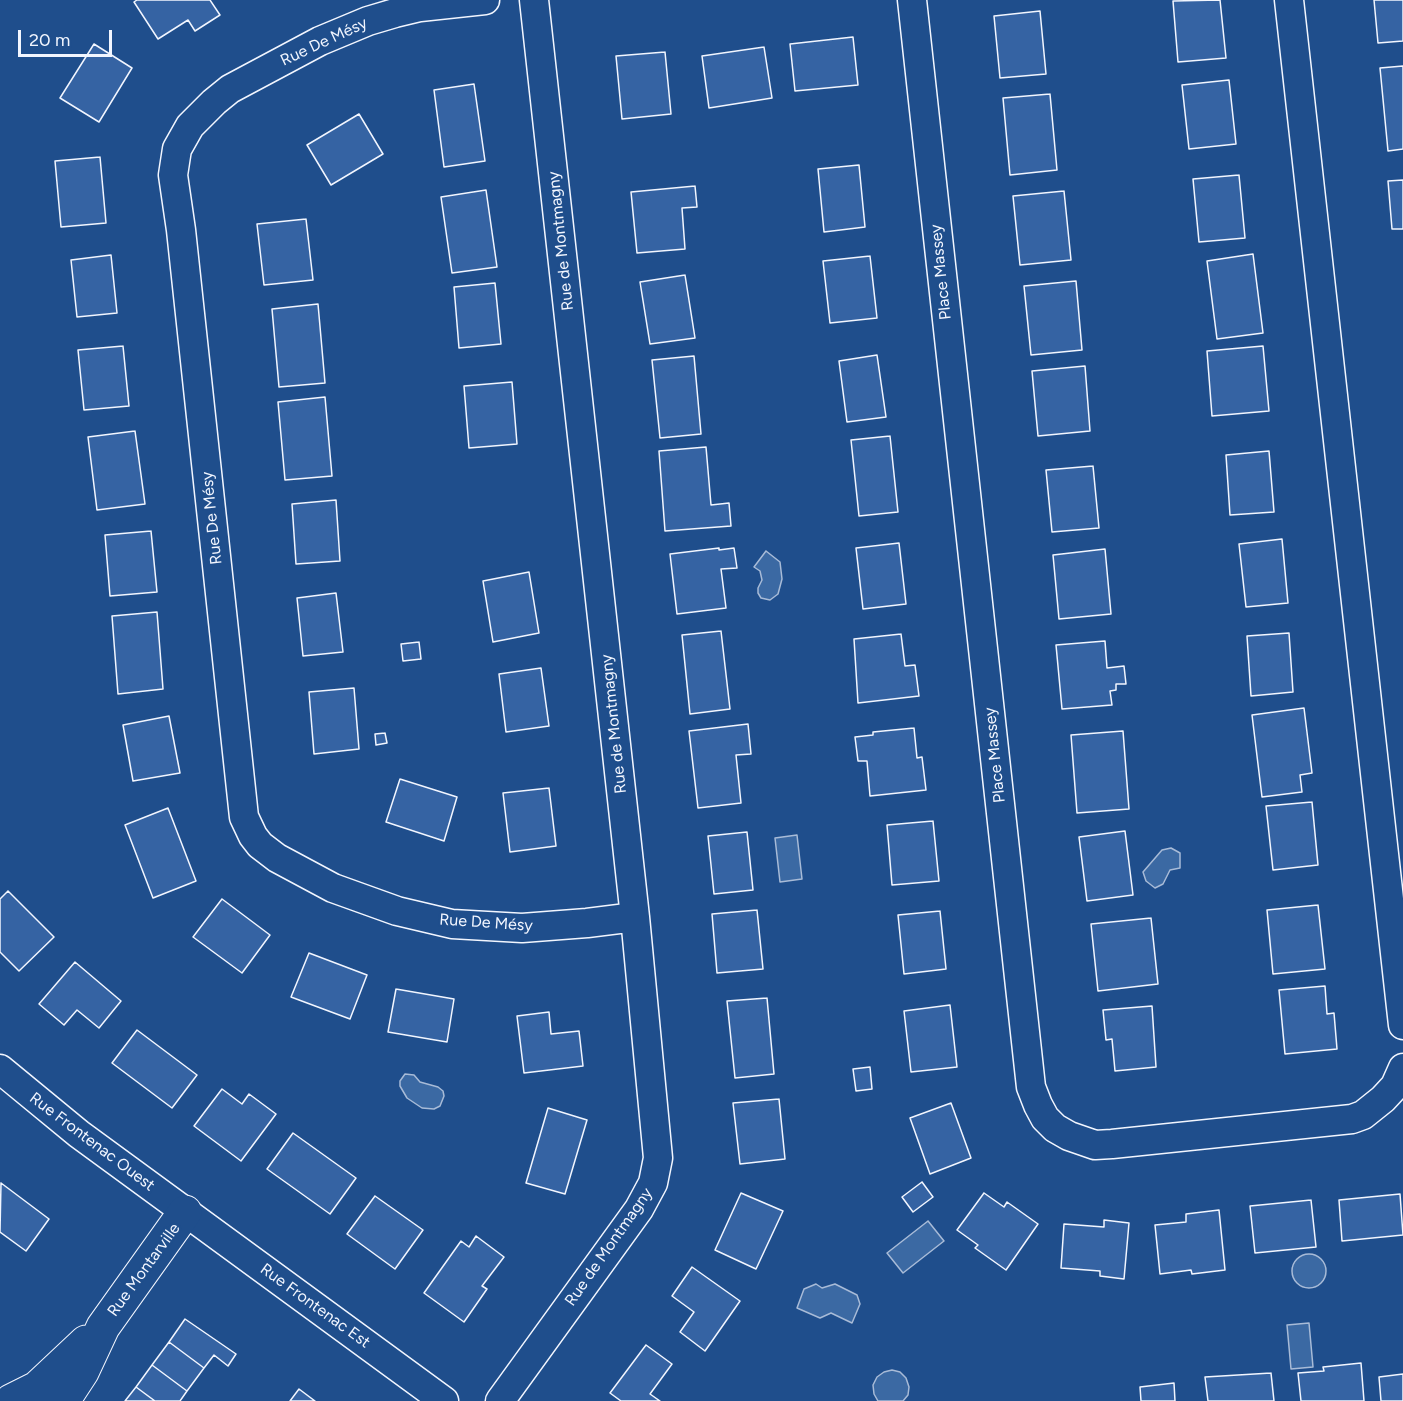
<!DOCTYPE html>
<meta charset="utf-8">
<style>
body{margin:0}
#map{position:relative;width:1403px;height:1401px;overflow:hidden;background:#1f4e8c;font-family:Figtree,sans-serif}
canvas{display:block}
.scale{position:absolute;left:18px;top:30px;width:94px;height:27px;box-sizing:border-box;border:3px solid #f2f6ff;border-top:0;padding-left:8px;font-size:18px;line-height:21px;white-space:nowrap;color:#f2f6ff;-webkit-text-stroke:4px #1f4e8c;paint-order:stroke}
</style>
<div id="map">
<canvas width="1403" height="1401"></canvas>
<div class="scale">20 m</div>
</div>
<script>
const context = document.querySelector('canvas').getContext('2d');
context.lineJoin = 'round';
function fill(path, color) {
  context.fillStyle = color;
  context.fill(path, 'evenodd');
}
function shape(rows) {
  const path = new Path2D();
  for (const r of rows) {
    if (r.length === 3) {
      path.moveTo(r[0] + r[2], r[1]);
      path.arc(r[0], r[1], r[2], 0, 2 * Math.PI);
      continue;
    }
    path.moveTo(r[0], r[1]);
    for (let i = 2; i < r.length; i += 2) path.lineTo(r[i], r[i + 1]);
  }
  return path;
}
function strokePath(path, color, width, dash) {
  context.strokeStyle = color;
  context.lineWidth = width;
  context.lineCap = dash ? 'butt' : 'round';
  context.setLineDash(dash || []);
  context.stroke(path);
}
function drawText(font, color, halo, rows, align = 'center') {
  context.font = font + ' Figtree,sans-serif';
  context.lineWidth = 4.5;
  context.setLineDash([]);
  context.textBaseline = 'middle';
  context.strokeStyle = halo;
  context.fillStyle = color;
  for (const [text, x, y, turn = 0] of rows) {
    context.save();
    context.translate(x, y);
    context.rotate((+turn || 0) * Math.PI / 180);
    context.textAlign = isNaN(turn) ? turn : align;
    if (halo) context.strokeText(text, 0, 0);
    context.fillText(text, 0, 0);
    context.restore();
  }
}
const water = shape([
 [766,551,780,562,782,579,778,594,770,600,761,598,758,593,758,588,762,580,760,571,754,567,766,551],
 [797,835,802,879,780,882,775,838,797,835],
 [1171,848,1180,853,1180,868,1170,870,1163,884,1155,888,1146,881,1143,872,1162,850,1171,848],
 [405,1074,414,1075,420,1082,438,1087,443,1091,444,1096,440,1106,434,1109,422,1108,407,1098,400,1086,400,1081,405,1074],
 [928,1221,944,1241,903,1273,887,1253,928,1221],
 [1309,1271,17],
 [816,1284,822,1288,835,1284,857,1295,860,1304,852,1323,831,1313,820,1318,797,1308,804,1289,816,1284],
 [1309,1323,1313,1367,1291,1369,1287,1325,1309,1323],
 [892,1370,900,1372,906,1378,909,1387,908,1395,903,1401,878,1401,874,1394,873,1385,877,1377,884,1372,892,1370]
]);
const building = shape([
 [137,0,210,0,220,15,195,31,188,20,158,39,134,2,137,0],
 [1220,0,1226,58,1178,62,1173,1,1220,0],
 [1374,0,1403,0,1403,41,1378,43,1374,0],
 [1040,11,1046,74,1000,78,994,16,1040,11],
 [853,37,858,85,795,91,790,44,853,37],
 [94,44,132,68,99,122,60,98,94,44],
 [764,47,772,98,709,108,702,56,764,47],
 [665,52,671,114,622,119,616,56,665,52],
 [1403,66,1403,149,1388,151,1380,68,1403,66],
 [1229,80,1236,144,1189,149,1182,85,1229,80],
 [474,84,485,161,444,167,434,90,474,84],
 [1050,94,1057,170,1010,175,1003,98,1050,94],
 [359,114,383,154,331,185,307,145,359,114],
 [100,157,106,223,61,227,55,161,100,157],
 [859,165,865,227,824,232,818,169,859,165],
 [1239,175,1245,238,1199,242,1193,179,1239,175],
 [1403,180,1403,229,1392,229,1388,181,1403,180],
 [695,186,697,207,682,208,685,249,637,253,631,192,695,186],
 [486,190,497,267,452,273,441,197,486,190],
 [1064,191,1071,260,1020,265,1013,196,1064,191],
 [306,219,313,280,264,285,257,224,306,219],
 [1253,254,1263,333,1217,339,1207,261,1253,254],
 [111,255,117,313,77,317,71,260,111,255],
 [870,256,877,318,830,323,823,261,870,256],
 [685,275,695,338,650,344,640,282,685,275],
 [1076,281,1082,350,1031,355,1024,286,1076,281],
 [495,283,501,344,459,348,454,287,495,283],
 [318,304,325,383,279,387,272,309,318,304],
 [123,346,129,406,84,410,78,350,123,346],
 [1263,346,1269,411,1212,416,1207,351,1263,346],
 [877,355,886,417,847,422,839,361,877,355],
 [694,356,701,434,660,438,652,360,694,356],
 [1085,366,1090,431,1038,436,1032,371,1085,366],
 [512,382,517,444,469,448,464,386,512,382],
 [325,397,332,476,285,480,278,402,325,397],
 [135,431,145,504,97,510,88,437,135,431],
 [890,436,898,512,859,516,851,440,890,436],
 [706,447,711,505,729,503,731,526,665,531,659,451,706,447],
 [1269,451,1274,512,1230,515,1226,455,1269,451],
 [1093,466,1099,528,1052,532,1046,470,1093,466],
 [336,500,340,561,296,564,292,504,336,500],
 [151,531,157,592,110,596,105,535,151,531],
 [1282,539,1288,603,1246,607,1239,544,1282,539],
 [899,543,906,604,863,609,856,548,899,543],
 [719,548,719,550,734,548,737,568,721,569,726,608,677,614,670,554,719,548],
 [1105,549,1111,614,1059,619,1053,555,1105,549],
 [529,572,539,633,493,642,483,581,529,572],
 [336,593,343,652,303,656,297,598,336,593],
 [157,612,163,689,118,694,112,616,157,612],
 [721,631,730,709,690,714,682,635,721,631],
 [1289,633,1293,692,1251,696,1247,636,1289,633],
 [901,634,905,666,915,665,919,696,858,703,854,639,901,634],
 [1105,641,1107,668,1124,666,1126,684,1116,684,1116,690,1110,691,1112,705,1062,709,1056,645,1105,641],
 [419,642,421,659,403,661,401,644,419,642],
 [541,668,549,726,506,732,499,674,541,668],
 [354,688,359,749,314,754,309,692,354,688],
 [1304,708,1312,773,1300,775,1302,792,1262,797,1252,715,1304,708],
 [169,716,180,773,133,781,123,725,169,716],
 [748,724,751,754,736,755,741,803,698,808,689,731,748,724],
 [914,728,917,758,922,757,926,790,870,796,867,761,858,761,855,737,873,735,873,732,914,728],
 [1123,731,1129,809,1077,813,1071,735,1123,731],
 [385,733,387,743,376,745,375,734,385,733],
 [400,779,457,797,444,841,386,822,400,779],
 [549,788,556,846,510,852,503,793,549,788],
 [1312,802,1318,865,1273,870,1266,806,1312,802],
 [168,808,196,881,153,898,125,825,168,808],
 [933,821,939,881,892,885,887,825,933,821],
 [1125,831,1133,895,1087,901,1079,837,1125,831],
 [747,832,753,890,714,894,708,836,747,832],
 [8,891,54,937,19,971,0,952,0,899,8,891],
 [222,899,270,935,242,973,193,937,222,899],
 [1318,905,1325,969,1273,974,1267,910,1318,905],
 [757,910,763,969,717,973,712,914,757,910],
 [940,911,946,969,904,974,898,915,940,911],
 [1151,918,1158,984,1098,991,1091,924,1151,918],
 [309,953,367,975,350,1019,291,997,309,953],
 [75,962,121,1001,99,1028,77,1010,64,1025,39,1004,75,962],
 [1325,986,1327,1014,1334,1013,1337,1049,1285,1054,1279,990,1325,986],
 [396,989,454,999,447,1042,388,1032,396,989],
 [767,998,774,1074,735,1078,727,1001,767,998],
 [950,1005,957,1067,911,1072,904,1011,950,1005],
 [1152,1006,1156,1067,1115,1071,1112,1039,1106,1040,1103,1010,1152,1006],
 [549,1012,551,1034,579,1031,583,1066,524,1073,517,1016,549,1012],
 [137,1030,197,1075,172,1108,112,1063,137,1030],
 [870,1067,872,1089,856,1091,853,1069,870,1067],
 [222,1089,242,1104,249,1094,276,1114,241,1161,194,1126,222,1089],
 [779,1099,785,1159,740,1164,733,1103,779,1099],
 [951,1103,971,1158,930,1174,910,1118,951,1103],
 [548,1108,587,1120,565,1194,526,1183,548,1108],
 [293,1133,356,1178,330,1214,267,1169,293,1133],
 [922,1182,933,1197,913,1212,902,1197,922,1182],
 [1,1183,49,1219,26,1251,0,1232,1,1183],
 [741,1193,783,1211,756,1269,715,1250,741,1193],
 [984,1193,1004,1207,1007,1202,1038,1224,1006,1270,975,1248,978,1245,957,1230,984,1193],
 [1400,1194,1403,1235,1342,1241,1339,1200,1400,1194],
 [375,1196,423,1230,395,1269,347,1234,375,1196],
 [1311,1200,1316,1247,1255,1253,1250,1206,1311,1200],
 [1219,1210,1225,1270,1192,1274,1191,1270,1160,1274,1155,1225,1186,1222,1186,1214,1219,1210],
 [1104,1220,1129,1223,1124,1279,1100,1276,1100,1271,1061,1268,1064,1224,1104,1227,1104,1220],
 [476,1236,504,1257,482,1286,487,1289,464,1322,424,1293,461,1241,469,1247,476,1236],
 [692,1267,740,1301,705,1351,680,1332,694,1312,672,1296,692,1267],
 [185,1319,236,1354,228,1366,214,1355,204,1368,169,1342,185,1319],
 [169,1342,204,1368,187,1391,152,1365,169,1342],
 [646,1345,672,1364,650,1394,660,1401,621,1401,610,1393,646,1345],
 [1361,1363,1364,1401,1301,1401,1298,1373,1324,1371,1323,1367,1361,1363],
 [152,1365,187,1391,180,1401,155,1401,136,1387,152,1365],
 [1271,1373,1274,1401,1208,1401,1205,1377,1271,1373],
 [1403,1374,1403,1401,1381,1401,1379,1377,1403,1374],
 [1174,1383,1175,1401,1141,1401,1140,1387,1174,1383],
 [136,1387,155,1401,125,1401,136,1387],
 [299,1389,315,1401,290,1401,299,1389]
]);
const minor = shape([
 [485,0,420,7,395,13,368,21,320,41,230,89,214,102,190,126,177,149,173,175,181,230,244,817,253,836,260,845,277,858,333,888,397,911,452,924,522,928,587,923,635,917],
 [912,0,1031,1087,1038,1105,1045,1118,1055,1128,1069,1136,1095,1145,1112,1144,1352,1119,1363,1115,1383,1099,1395,1086,1403,1068],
 [1289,0,1403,1025],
 [0,1069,79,1134,444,1401],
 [500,1401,639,1209,653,1183,658,1158,635,917,534,0]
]);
const tertiary = shape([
 [11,1401,37,1388,86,1342],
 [63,1401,82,1372,103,1327,185,1212]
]);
const streetNames = [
 ["Rue De Mésy",324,42,-25],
 ["Rue de Montmagny",561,241,-96],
 ["Place Massey",941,272,-96],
 ["Rue De Mésy",212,518,-96],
 ["Rue de Montmagny",614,724,-96],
 ["Place Massey",995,755,-96],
 ["Rue De Mésy",486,923,4],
 ["Rue Frontenac Ouest",92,1142,37],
 ["Rue de Montmagny",609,1247,-55],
 ["Rue Montarville",144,1270,-54],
 ["Rue Frontenac Est",315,1306,36]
];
fill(water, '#3b69a3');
strokePath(water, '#a8bbd7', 1.5);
fill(building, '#3563a3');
strokePath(building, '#f2f6ff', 1.5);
strokePath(minor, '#f2f6ff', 31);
strokePath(tertiary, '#f2f6ff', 35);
strokePath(minor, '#1f4e8c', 28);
strokePath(tertiary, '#1f4e8c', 33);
drawText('16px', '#f2f6ff', '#1f4e8c', streetNames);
</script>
